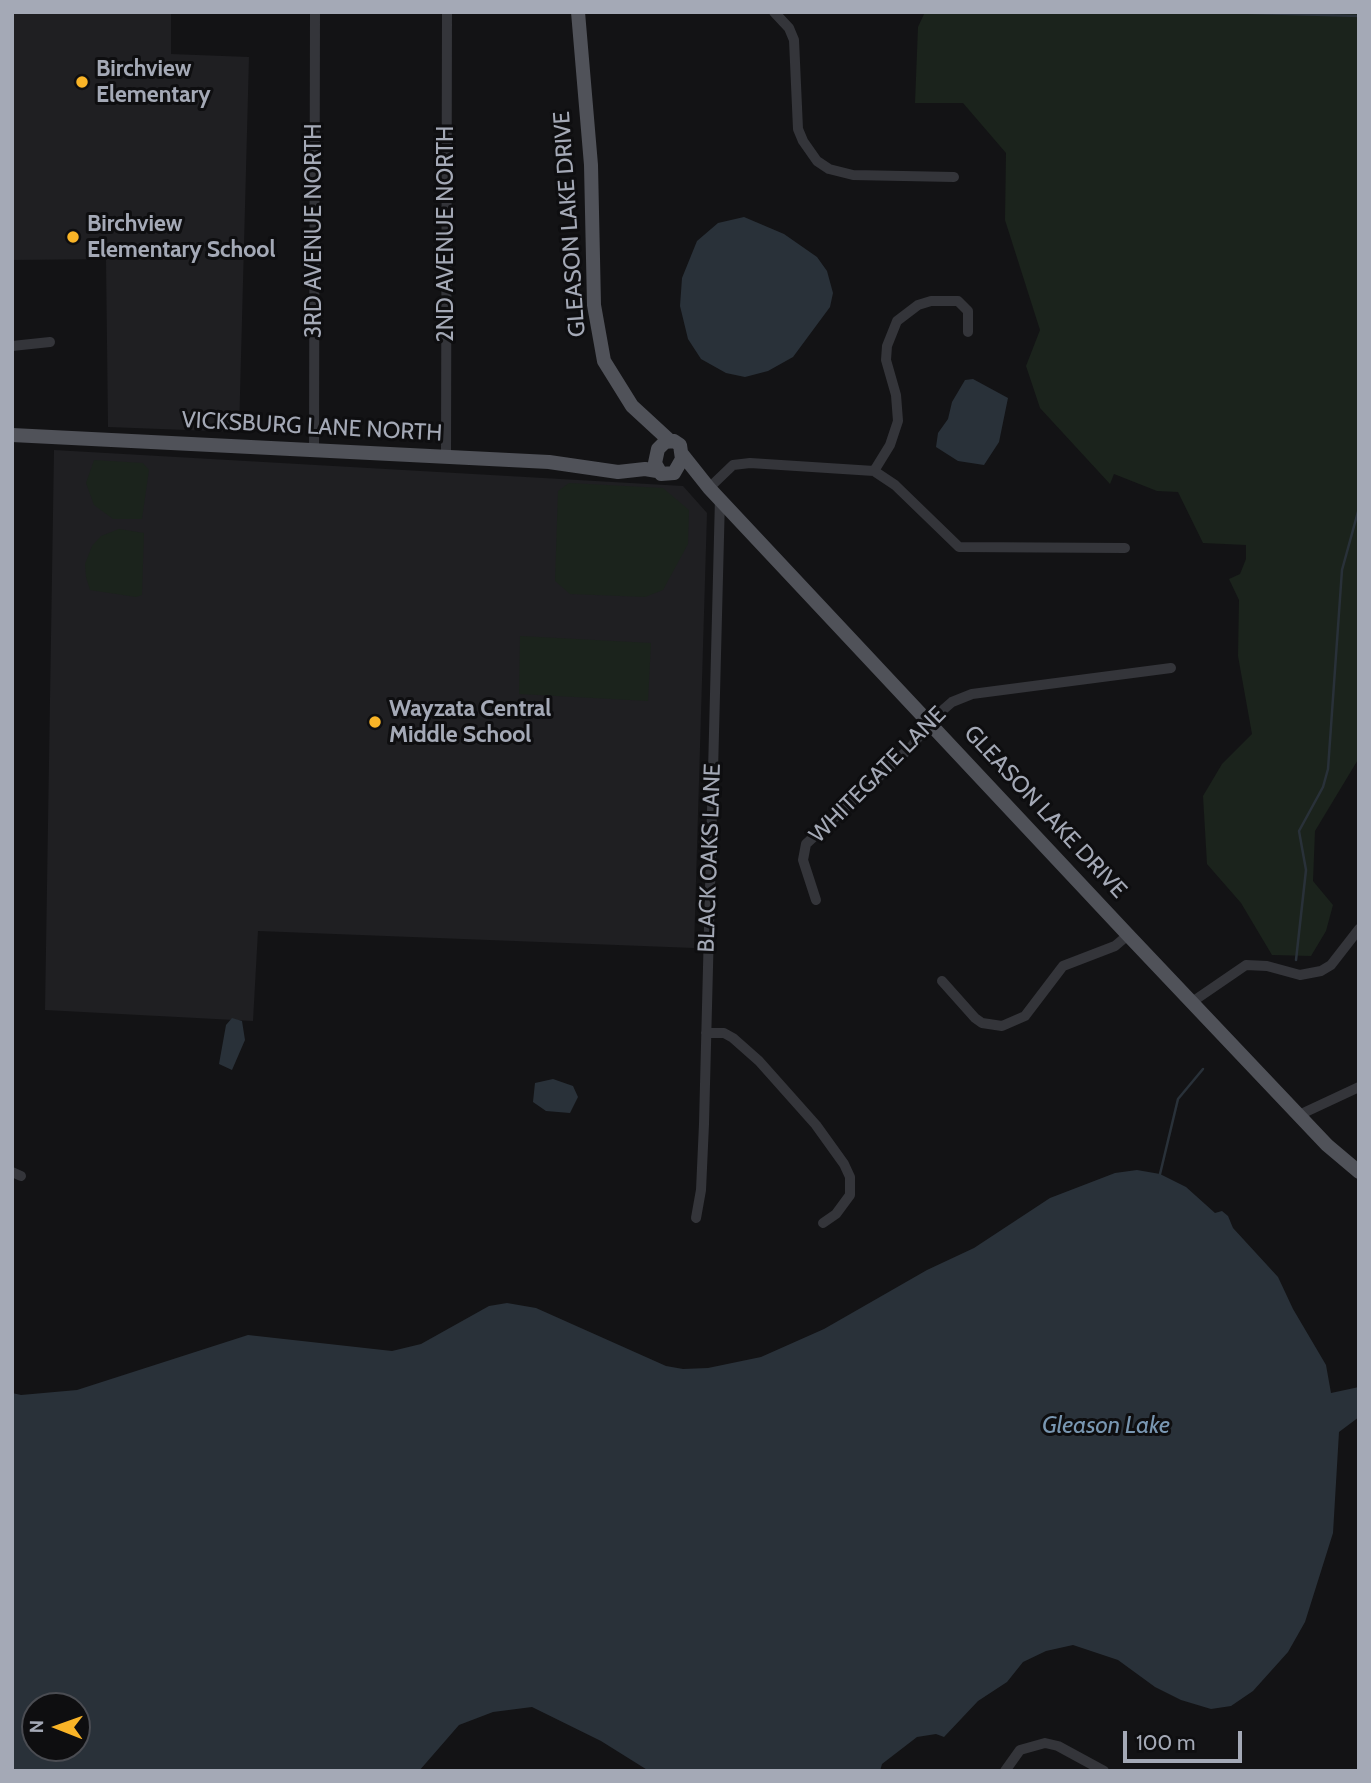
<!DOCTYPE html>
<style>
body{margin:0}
#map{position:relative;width:1371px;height:1783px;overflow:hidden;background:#131315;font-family:Cabin,sans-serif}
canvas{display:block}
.frame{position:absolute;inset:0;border:14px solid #a4a9b6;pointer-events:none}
.north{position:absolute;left:21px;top:1692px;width:70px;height:70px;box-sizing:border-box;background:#0e0e10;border:2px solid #4a4c52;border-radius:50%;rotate:271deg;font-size:19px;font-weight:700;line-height:28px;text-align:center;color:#a4a9b6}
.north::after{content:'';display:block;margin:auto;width:24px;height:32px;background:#f9b427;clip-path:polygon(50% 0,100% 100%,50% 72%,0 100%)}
.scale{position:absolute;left:1123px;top:1731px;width:119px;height:32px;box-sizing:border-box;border:4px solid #a4a9b6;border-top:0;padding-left:9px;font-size:21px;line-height:24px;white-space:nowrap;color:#a4a9b6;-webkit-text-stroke:5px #0e0e10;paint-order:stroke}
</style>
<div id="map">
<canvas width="1371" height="1783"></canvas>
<div class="frame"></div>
<div class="north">N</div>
<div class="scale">100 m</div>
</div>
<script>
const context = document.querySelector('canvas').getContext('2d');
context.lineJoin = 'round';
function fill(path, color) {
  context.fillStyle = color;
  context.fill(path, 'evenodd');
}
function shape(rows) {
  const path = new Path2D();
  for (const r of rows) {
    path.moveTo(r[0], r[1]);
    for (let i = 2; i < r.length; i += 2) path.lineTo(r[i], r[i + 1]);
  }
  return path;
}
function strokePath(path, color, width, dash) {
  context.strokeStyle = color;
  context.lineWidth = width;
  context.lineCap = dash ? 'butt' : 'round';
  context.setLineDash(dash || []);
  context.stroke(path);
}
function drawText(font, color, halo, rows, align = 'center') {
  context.font = font + ' Cabin,sans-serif';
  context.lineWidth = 6;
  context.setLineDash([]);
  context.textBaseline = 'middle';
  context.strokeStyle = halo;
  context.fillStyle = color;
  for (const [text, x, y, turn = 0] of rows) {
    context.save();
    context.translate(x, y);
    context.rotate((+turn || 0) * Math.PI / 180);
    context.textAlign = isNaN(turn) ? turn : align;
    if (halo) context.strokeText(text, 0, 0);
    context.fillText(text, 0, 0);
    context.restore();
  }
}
const built = shape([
 [12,12,171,12,171,54,249,57,239,432,108,427,106,259,12,260],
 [54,450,683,486,707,513,694,948,258,931,253,1021,45,1010]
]);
const green = shape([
 [925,12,1359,12,1359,758,1315,831,1313,881,1333,905,1326,931,1311,956,1272,955,1241,903,1207,864,1203,796,1222,764,1252,734,1238,656,1239,600,1229,579,1240,574,1246,559,1246,545,1203,543,1178,492,1157,491,1114,474,1110,484,1040,408,1026,366,1040,330,1005,220,1006,153,963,103,915,103,918,27],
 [94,460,143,463,149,470,142,519,113,519,94,505,86,483],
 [569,483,663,488,689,510,688,544,663,590,645,597,570,594,555,581,558,491],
 [119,529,144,533,142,595,136,597,90,590,86,577,85,564,92,546,101,536],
 [520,636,651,643,648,701,519,694]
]);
const water = shape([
 [744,217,784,234,817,257,827,271,833,293,830,307,793,357,768,371,745,377,726,373,701,359,688,339,680,306,682,278,697,241,718,223],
 [973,379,1008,398,999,442,984,465,958,461,936,447,938,433,948,419,952,402,965,380],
 [232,1018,242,1021,245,1040,232,1070,219,1064,226,1025],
 [553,1079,573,1086,578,1097,570,1113,546,1111,533,1102,535,1083],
 [1137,1170,1160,1174,1186,1187,1215,1213,1222,1211,1228,1216,1233,1228,1278,1277,1293,1309,1326,1365,1331,1393,1359,1387,1359,1417,1339,1432,1333,1533,1305,1622,1288,1652,1253,1691,1231,1706,1211,1709,1181,1700,1155,1687,1118,1660,1073,1645,1046,1651,1023,1662,1007,1682,978,1701,944,1737,936,1734,917,1737,882,1764,880,1771,649,1771,601,1741,532,1707,493,1712,459,1725,419,1771,12,1771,12,1393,21,1395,77,1390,248,1335,392,1351,421,1344,489,1306,507,1303,536,1308,666,1366,683,1369,708,1368,761,1357,824,1329,927,1270,974,1248,1050,1198,1115,1173],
 [77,1706,77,1748,35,1748,35,1706]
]);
const stream = shape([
 [1220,12,1359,16],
 [1296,960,1306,870,1299,831,1323,787,1328,769,1342,570,1359,508],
 [1160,1174,1178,1099,1203,1069]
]);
const minor = shape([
 [774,12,789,28,794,40,798,129,803,141,817,161,829,169,853,175,954,177],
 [12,346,50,342],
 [314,450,315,12],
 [446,457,447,12],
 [874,471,890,445,898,421,896,395,886,360,887,346,897,321,918,305,931,301,958,301,968,311,968,332],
 [709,488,733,465,750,463,874,471,895,485,959,547,1125,548],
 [816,900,803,860,806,844,912,746,929,722,952,702,972,694,1171,668],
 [942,981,975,1018,982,1023,1002,1026,1025,1016,1063,966,1115,946,1128,935],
 [1192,1002,1246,965,1267,966,1300,975,1321,971,1331,965,1359,929],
 [706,1033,724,1033,733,1038,759,1061,816,1125,844,1164,850,1177,850,1195,836,1214,823,1223],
 [1299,1115,1359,1087],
 [12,1172,21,1176],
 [696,1218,701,1190,704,1124,720,498],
 [1005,1771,1020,1750,1045,1743,1058,1746,1104,1771]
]);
const major = shape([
 [578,12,591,165,594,305,604,361,632,406,670,441],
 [12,435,549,462,618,472,645,469,657,471],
 [674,441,680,445,682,459,674,473,661,474,655,463,658,449,665,442,674,441],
 [682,454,709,488,1128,935,1327,1145,1359,1172]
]);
const markers = [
 [82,82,7,"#f9b427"],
 [73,237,7,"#f9b427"],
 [375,722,7,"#f9b427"]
];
const poiNames = [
 ["Birchview",96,69],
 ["Elementary",96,95],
 ["Birchview",87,224],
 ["Elementary School",87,250],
 ["Wayzata Central",389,709],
 ["Middle School",389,735]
];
const streetNames = [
 ["GLEASON LAKE DRIVE",570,224,-94],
 ["3RD AVENUE NORTH",314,231,-90],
 ["2ND AVENUE NORTH",446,234,-90],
 ["VICKSBURG LANE NORTH",312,427,3],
 ["WHITEGATE LANE",878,775,-45],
 ["GLEASON LAKE DRIVE",1045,812,47],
 ["BLACK OAKS LANE",710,858,-88]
];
const waterNames = [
 ["Gleason Lake",1106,1426]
];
fill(built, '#1f1f22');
fill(green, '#1b231c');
fill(water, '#293139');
strokePath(stream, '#293139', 2.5);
strokePath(minor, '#34353a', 10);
strokePath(major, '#505259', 14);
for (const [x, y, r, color] of markers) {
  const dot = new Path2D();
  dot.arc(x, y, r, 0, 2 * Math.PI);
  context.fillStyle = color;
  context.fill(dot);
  strokePath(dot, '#0e0e10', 2.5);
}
drawText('bold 23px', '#a4a9b6', '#0e0e10', poiNames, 'left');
drawText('23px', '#a4a9b6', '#0e0e10', streetNames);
drawText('italic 24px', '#7997b2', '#0e0e10', waterNames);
</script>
